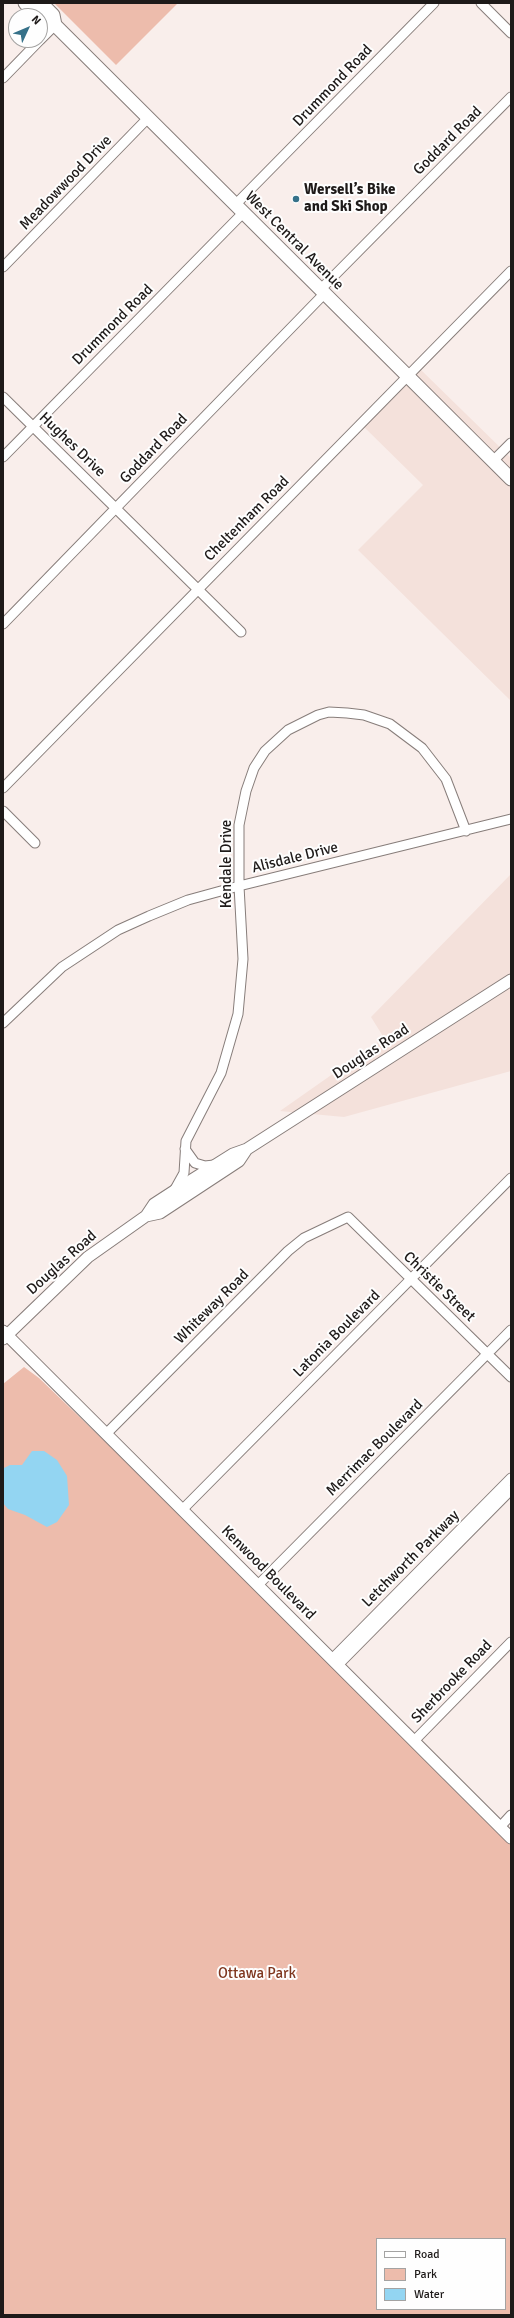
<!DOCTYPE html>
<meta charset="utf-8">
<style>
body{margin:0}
#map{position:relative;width:514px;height:2318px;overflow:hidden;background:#f9eeeb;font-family:Signika,sans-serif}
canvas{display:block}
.frame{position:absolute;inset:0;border:4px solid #1e1a19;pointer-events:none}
.legend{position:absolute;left:376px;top:2238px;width:130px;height:72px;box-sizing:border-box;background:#fefefe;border:1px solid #a4a3a2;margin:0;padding:5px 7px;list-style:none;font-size:12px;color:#1e1a19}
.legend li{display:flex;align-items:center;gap:8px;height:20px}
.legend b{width:20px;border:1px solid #a4a3a2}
.north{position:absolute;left:8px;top:8px;width:40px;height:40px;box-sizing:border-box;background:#fefefe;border:1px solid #a4a3a2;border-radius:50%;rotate:46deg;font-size:11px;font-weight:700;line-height:16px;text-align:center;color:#1e1a19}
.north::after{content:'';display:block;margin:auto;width:14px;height:18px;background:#367189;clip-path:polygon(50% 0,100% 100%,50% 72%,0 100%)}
</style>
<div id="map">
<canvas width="514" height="2318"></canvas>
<div class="frame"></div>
<ul class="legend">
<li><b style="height:5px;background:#fff"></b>Road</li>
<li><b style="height:11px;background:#edbcac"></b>Park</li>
<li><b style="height:11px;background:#93d5f2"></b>Water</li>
</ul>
<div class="north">N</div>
</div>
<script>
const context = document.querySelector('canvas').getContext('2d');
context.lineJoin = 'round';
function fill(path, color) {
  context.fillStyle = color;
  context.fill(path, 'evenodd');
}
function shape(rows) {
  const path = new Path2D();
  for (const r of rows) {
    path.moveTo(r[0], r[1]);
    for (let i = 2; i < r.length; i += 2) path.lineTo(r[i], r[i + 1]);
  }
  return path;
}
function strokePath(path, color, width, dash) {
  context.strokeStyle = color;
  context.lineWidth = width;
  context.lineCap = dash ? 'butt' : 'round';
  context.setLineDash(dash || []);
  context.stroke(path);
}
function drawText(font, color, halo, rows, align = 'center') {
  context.font = font + ' Signika,sans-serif';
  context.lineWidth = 4;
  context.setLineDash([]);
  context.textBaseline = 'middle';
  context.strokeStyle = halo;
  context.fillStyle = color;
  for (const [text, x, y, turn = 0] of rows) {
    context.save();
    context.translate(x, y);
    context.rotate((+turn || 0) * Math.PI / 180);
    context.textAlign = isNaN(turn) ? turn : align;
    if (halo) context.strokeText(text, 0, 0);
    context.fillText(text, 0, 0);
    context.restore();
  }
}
const built = shape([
 [420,369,511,458,511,701,358,550,423,485,363,426],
 [511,874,511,1071,344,1117,280,1111,384,1038,371,1017]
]);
const green = shape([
 [54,3,178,3,116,65],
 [24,1367,39,1378,145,1480,511,1845,511,2315,3,2315,3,1384],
 [377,2239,505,2239,505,2309,377,2309]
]);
const water = shape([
 [32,1451,44,1451,57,1460,67,1476,69,1505,57,1522,47,1527,25,1515,8,1509,3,1503,4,1468,10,1465,22,1465]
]);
const minor = shape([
 [481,3,511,33],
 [40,40,55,25],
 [3,78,40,40],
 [235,205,434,3],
 [3,267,148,118],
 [320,290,511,97],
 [3,397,241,632],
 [3,457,243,213],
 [493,461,511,443],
 [3,624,324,294],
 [3,788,511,271],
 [3,811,35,843],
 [3,1023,62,967,118,930,149,916,188,900,239,886,511,819],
 [185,1149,195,1163,205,1166,214,1165],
 [174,1191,184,1173,186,1141,221,1073,238,1014,243,959,239,886,239,825,246,791,254,768,265,751,288,730,318,715,329,712,347,713,364,715,390,724,422,748,446,779,466,831],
 [107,1433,288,1251,304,1238,348,1217,511,1377],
 [183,1509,511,1178],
 [258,1585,511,1330],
 [332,1659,511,1478],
 [338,1665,511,1490],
 [414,1741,511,1642],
 [500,1827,511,1815]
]);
const tertiary = shape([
 [146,1216,154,1204,174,1191,233,1154,247,1149,511,980],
 [3,1331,511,1838],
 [3,1339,88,1257,146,1216,160,1213,239,1161,247,1149]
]);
const secondary = shape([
 [25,3,38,16],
 [41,3,53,15,55,25],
 [40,18,46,23,55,25,511,479]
]);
const markers = [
 [296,199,4,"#367189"]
];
const streetNames = [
 ["Drummond Road",333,86,-46],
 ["Goddard Road",448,141,-45],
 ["Meadowwood Drive",66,183,-46],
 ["West Central Avenue",294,241,45],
 ["Drummond Road",113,325,-45],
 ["Hughes Drive",72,445,44],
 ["Goddard Road",154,449,-46],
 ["Cheltenham Road",247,519,-45],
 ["Alisdale Drive",295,858,-14],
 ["Kendale Drive",227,864,-90],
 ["Douglas Road",371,1052,-33],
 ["Douglas Road",62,1263,-42],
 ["Christie Street",439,1287,44],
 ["Whiteway Road",212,1307,-45],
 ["Latonia Boulevard",337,1334,-45],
 ["Merrimac Boulevard",375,1448,-45],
 ["Letchworth Parkway",411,1559,-45],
 ["Kenwood Boulevard",268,1573,45],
 ["Sherbrooke Road",452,1682,-46]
];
const poiNames = [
 ["Wersell’s Bike",304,190],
 ["and Ski Shop",304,207]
];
const parkNames = [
 ["Ottawa Park",257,1974]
];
fill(built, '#f4e1db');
fill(green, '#edbcac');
fill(water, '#93d5f2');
strokePath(minor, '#877d7a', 11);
strokePath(tertiary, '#877d7a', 13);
strokePath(secondary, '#877d7a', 15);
strokePath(minor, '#fff', 9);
strokePath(tertiary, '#fff', 11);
strokePath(secondary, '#fff', 13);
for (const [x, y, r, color] of markers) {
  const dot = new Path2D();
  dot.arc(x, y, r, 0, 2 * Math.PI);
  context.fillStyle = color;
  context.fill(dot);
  strokePath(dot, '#fefefe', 1.5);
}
drawText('15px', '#1e1a19', '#fefefe', streetNames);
drawText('bold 15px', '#1e1a19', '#fefefe', poiNames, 'left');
drawText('15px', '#7f371f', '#fefefe', parkNames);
</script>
